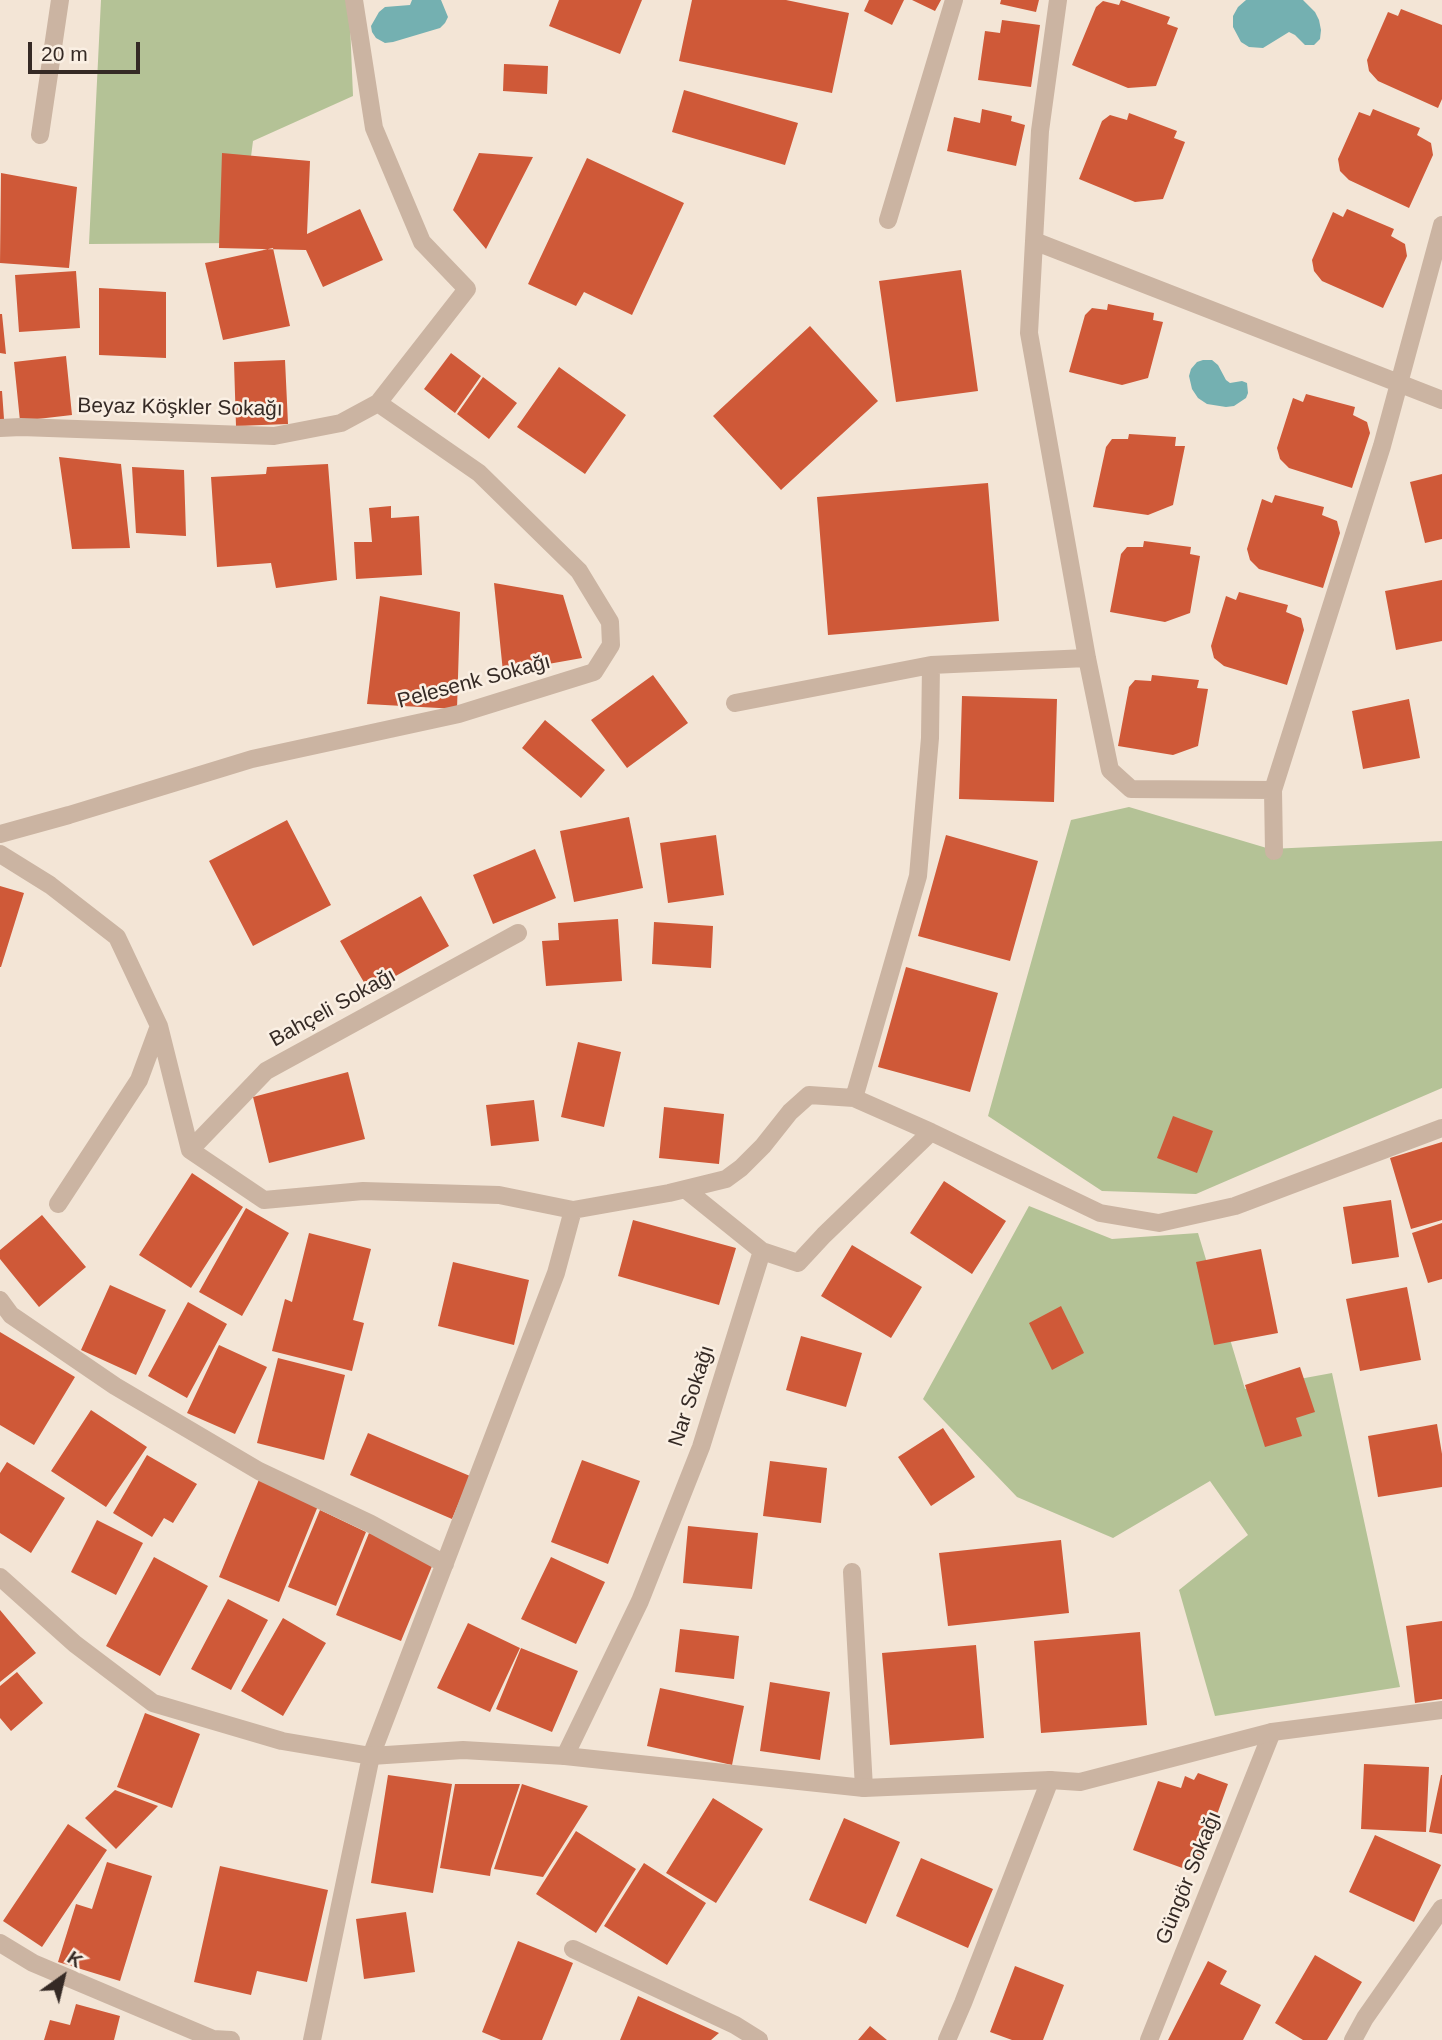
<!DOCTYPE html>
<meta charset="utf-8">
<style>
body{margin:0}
#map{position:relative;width:1442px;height:2040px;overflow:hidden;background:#f3e5d6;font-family:Arial,sans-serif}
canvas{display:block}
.north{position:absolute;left:28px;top:1942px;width:70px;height:70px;-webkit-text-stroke:5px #faefe3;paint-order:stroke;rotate:34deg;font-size:19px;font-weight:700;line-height:28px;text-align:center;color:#352a25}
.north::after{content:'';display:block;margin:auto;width:24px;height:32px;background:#352a25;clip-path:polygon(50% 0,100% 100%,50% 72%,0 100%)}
.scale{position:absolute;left:28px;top:42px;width:112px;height:32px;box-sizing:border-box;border:4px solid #352a25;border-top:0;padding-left:9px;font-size:21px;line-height:24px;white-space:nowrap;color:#352a25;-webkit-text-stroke:5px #faefe3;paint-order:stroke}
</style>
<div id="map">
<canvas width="1442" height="2040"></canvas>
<div class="north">K</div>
<div class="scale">20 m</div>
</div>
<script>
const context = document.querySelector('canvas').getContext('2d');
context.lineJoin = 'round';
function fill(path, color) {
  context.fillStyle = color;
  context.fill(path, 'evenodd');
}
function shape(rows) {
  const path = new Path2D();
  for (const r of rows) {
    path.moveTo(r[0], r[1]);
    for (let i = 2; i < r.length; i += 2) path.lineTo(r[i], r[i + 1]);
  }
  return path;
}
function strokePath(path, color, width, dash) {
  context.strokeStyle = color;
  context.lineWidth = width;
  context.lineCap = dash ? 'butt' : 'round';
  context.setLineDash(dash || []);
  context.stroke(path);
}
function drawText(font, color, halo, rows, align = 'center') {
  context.font = font + ' Arial,sans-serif';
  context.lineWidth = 5;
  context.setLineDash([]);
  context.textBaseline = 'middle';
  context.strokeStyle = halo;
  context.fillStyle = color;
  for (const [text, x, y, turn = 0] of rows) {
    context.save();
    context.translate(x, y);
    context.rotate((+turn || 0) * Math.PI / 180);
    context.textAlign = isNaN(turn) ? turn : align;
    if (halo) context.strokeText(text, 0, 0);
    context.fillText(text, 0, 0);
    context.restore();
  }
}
const green = shape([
 [101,0,349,0,353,96,253,141,240,243,89,244],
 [1129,807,1270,849,1442,841,1442,1088,1196,1194,1102,1191,988,1116,1071,820],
 [1029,1206,1112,1239,1198,1233,1245,1389,1332,1373,1400,1687,1215,1716,1179,1590,1248,1535,1210,1481,1113,1538,1017,1497,923,1399]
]);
const water = shape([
 [412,0,441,0,448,17,445,23,440,28,393,42,385,43,376,38,372,32,371,26,379,12,385,7,410,5],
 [1246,0,1303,0,1315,12,1319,20,1321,30,1320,39,1314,45,1305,45,1295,35,1289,32,1263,48,1249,47,1241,42,1233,27,1233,16,1238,7],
 [1203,360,1212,360,1218,365,1226,380,1230,383,1242,381,1247,383,1248,393,1246,398,1234,406,1226,407,1207,404,1198,398,1192,389,1189,376,1191,369,1197,362]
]);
const building = shape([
 [559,0,642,0,620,54,549,26],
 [692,0,786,0,849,13,832,93,679,61],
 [869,0,904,0,892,25,864,11],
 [912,0,941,0,935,11],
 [1001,0,1039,0,1036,12,1000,4],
 [1121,0,1170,17,1167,24,1178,28,1156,86,1128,88,1072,65,1096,7,1103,1,1119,5],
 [1401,9,1442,25,1442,99,1438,108,1378,81,1369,71,1367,60,1388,12,1398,16],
 [1002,20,1040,25,1031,87,978,80,985,31,1000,33],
 [504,64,548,66,547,94,503,91],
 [684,90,798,123,785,165,672,132],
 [982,109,1012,116,1011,121,1025,125,1016,166,947,151,954,117,980,123],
 [1373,109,1420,128,1417,135,1431,143,1433,155,1409,208,1349,180,1340,171,1338,159,1359,112,1370,116],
 [1129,113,1177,131,1174,138,1185,142,1163,199,1135,202,1079,179,1102,121,1110,115,1127,120],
 [222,153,310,161,307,234,360,209,383,260,323,287,306,250,219,248],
 [479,153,533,157,486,249,453,210],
 [587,158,684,203,632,315,584,292,576,306,528,284],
 [1,173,77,187,69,268,0,263],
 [1347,209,1394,229,1391,236,1405,244,1407,256,1383,308,1322,281,1314,271,1312,260,1333,212,1343,217],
 [273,248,290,326,223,340,205,263],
 [961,270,978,391,896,402,879,281],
 [76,271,80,328,19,332,15,275],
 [99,288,166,292,166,358,99,355],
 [1108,304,1154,313,1153,320,1163,322,1148,378,1122,385,1069,372,1085,315,1092,308,1107,310],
 [0,314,2,314,6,354,0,353],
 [810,326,878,401,781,490,713,416],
 [451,353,481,376,455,413,424,389],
 [66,356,72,415,20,421,14,362],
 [285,360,288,424,236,426,234,362],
 [559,367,626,415,585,474,517,427],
 [483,377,517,403,489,439,457,414],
 [0,391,2,391,4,419,0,419],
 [1306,394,1355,407,1353,415,1367,422,1370,433,1352,488,1289,468,1280,459,1277,448,1293,398,1303,402],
 [1129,434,1176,437,1175,446,1185,446,1173,505,1148,515,1093,507,1106,447,1112,439,1128,439],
 [59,457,121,464,130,548,72,549],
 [328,464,337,580,276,588,271,563,217,567,211,477,266,474,267,467],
 [132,467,184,470,186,536,136,533],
 [1442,474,1442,539,1425,543,1410,482],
 [988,483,999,621,828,635,817,497],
 [1275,495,1324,507,1322,515,1337,521,1340,533,1323,588,1259,569,1250,560,1247,549,1262,499,1272,503],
 [391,506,391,518,419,516,422,575,356,579,354,542,372,542,369,508],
 [1144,541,1191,547,1190,554,1200,556,1190,613,1165,622,1110,612,1121,554,1127,547,1143,547],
 [1442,580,1442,641,1396,650,1385,591],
 [494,583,563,595,582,658,503,672],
 [1239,592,1288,605,1286,612,1301,618,1304,630,1287,685,1224,666,1214,658,1211,646,1226,596,1236,600],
 [380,596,460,612,457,709,367,704],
 [653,675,688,723,627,768,591,720],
 [1152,675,1199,680,1197,688,1208,689,1198,746,1173,755,1118,746,1129,687,1135,680,1151,681],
 [962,696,1057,699,1054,802,959,799],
 [1409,699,1420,758,1363,769,1352,711],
 [545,720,605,770,581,798,522,748],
 [629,817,643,888,574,902,560,831],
 [287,820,331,905,253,946,209,861],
 [716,835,724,895,668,903,660,843],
 [946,835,1038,861,1010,961,918,936],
 [535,849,556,898,493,924,473,875],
 [0,886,24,893,1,967,0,967],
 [421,896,449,946,369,991,340,941],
 [618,919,622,981,546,986,542,941,559,940,558,923],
 [654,922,713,926,711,968,652,964],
 [906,967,998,993,970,1092,878,1067],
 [578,1042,621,1052,604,1127,561,1117],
 [348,1072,365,1139,269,1163,253,1097],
 [534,1100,539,1141,491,1146,486,1105],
 [664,1107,724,1114,719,1164,659,1158],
 [1173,1116,1213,1131,1197,1173,1157,1158],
 [1442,1142,1442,1220,1411,1229,1390,1158],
 [192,1173,243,1207,191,1288,139,1255],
 [944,1181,1006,1221,972,1274,910,1233],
 [1391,1200,1399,1257,1352,1264,1343,1207],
 [246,1208,289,1233,242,1316,199,1292],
 [42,1215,86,1267,39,1307,0,1259,0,1250],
 [633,1220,736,1248,719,1305,618,1276],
 [1442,1223,1442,1279,1428,1283,1412,1233],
 [309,1233,371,1249,353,1320,364,1323,352,1371,272,1351,285,1299,292,1302],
 [852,1245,922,1287,891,1338,821,1296],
 [1261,1249,1278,1333,1214,1345,1196,1262],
 [453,1262,529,1280,514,1345,438,1326],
 [110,1285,166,1310,136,1375,81,1350],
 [1407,1287,1421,1360,1360,1371,1346,1299],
 [188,1302,227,1324,187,1398,148,1376],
 [1061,1306,1084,1353,1052,1370,1029,1323],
 [0,1332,75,1377,34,1445,0,1425],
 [801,1336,862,1353,846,1407,786,1390],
 [219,1345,267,1367,235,1434,187,1413],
 [278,1358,345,1375,324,1460,257,1443],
 [1300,1367,1315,1412,1296,1418,1302,1436,1265,1447,1245,1385],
 [91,1410,147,1447,106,1507,51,1471],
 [1437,1424,1442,1454,1442,1487,1378,1497,1368,1436],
 [943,1428,975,1477,931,1506,898,1457],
 [368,1433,470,1476,452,1519,350,1475],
 [147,1455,197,1484,173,1523,164,1518,152,1537,113,1513],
 [582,1460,640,1481,608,1564,551,1542],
 [770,1461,827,1468,821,1523,763,1516],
 [7,1462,65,1498,31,1553,0,1533,0,1473],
 [260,1477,320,1501,279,1602,219,1577],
 [320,1510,366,1532,336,1606,288,1587],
 [97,1520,143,1543,116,1595,71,1572],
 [688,1526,758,1533,752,1589,683,1583],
 [369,1533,435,1559,401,1641,336,1615],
 [1061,1540,1069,1613,948,1626,939,1553],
 [154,1557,208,1586,160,1676,106,1646],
 [551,1557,605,1582,576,1644,521,1619],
 [228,1599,268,1620,231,1690,191,1669],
 [0,1610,36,1653,0,1682],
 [283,1618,326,1643,283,1716,241,1691],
 [1442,1621,1442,1699,1415,1703,1406,1626],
 [468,1623,520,1648,490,1712,437,1688],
 [680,1629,739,1636,734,1679,675,1672],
 [1140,1632,1147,1725,1041,1733,1034,1641],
 [976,1645,984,1738,890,1745,882,1653],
 [521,1648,578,1671,552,1732,496,1709],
 [17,1672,43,1703,11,1731,0,1718,0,1686],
 [770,1682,830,1692,820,1760,760,1751],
 [660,1688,744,1706,732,1765,647,1746],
 [145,1713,200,1734,172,1808,117,1787],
 [1364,1764,1429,1767,1426,1832,1361,1829],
 [1198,1773,1228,1784,1196,1873,1133,1850,1158,1781,1181,1788,1185,1776,1194,1780],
 [388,1775,452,1784,433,1893,371,1883],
 [1441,1775,1442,1775,1442,1834,1429,1832],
 [455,1784,520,1784,491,1869,490,1876,440,1868],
 [522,1784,588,1806,543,1877,494,1869],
 [115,1790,158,1806,116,1849,85,1818],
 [713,1798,763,1829,716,1903,666,1873],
 [844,1818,900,1842,866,1924,809,1900],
 [68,1824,107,1850,42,1947,3,1921],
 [576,1831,636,1869,596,1933,536,1894],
 [1375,1835,1441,1865,1414,1922,1349,1892],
 [921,1858,993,1889,968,1948,896,1916],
 [107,1862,152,1876,120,1981,58,1962,76,1904,92,1909],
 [644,1863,706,1903,667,1965,604,1926],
 [220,1866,328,1890,307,1982,257,1971,251,1995,194,1982],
 [406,1912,415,1972,364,1979,356,1919],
 [518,1941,573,1963,542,2040,501,2040,482,2032],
 [1315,1955,1362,1982,1327,2040,1303,2040,1275,2023],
 [1208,1961,1227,1971,1220,1984,1261,2005,1243,2040,1168,2040],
 [1015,1966,1064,1985,1043,2040,1012,2040,990,2032],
 [638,1996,719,2033,711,2040,620,2040],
 [76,2004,120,2016,114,2040,44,2040,50,2020,70,2025],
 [870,2026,887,2040,858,2040]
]);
const minor = shape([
 [1058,0,1040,131,1029,333,1087,658,1110,770,1131,789,1273,790,1274,851],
 [40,135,60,0],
 [888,220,954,0],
 [1034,241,1442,400],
 [0,428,21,427,274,436,341,423,378,403,467,289,422,242,374,128,354,0],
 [931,665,1087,658],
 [735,703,931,665,930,738,918,876,854,1098],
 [1273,790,1382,446,1442,225],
 [0,834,69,815,252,759,459,714,594,672,611,645,610,622,579,571,479,473,378,403],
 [0,854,50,885,117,937,159,1026,190,1150,264,1200,363,1191,499,1195,573,1210,556,1273,371,1756,312,2040],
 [190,1150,266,1071,518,933],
 [685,1189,762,1251],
 [58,1204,139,1080,159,1026],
 [573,1210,669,1193,726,1179,741,1168,763,1146,790,1112,809,1095,854,1098,931,1132,1100,1213,1159,1223,1235,1206,1442,1128],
 [0,1300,11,1315,115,1386,259,1471,371,1524,445,1564],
 [852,1572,864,1788],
 [565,1756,640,1601,701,1447,762,1251,798,1263,824,1235,931,1132],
 [0,1943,33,1963,213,2039,231,2040],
 [573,1949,735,2025,759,2040],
 [947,2040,963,2003,1050,1780],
 [1149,2040,1272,1732]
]);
const tertiary = shape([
 [0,1577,75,1644,153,1703,282,1741,371,1756,463,1750,565,1756,864,1788,1050,1780,1080,1782,1272,1732,1442,1710],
 [1353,2040,1365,2018,1442,1908]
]);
const streetNames = [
 ["Beyaz Köşkler Sokağı",180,408,1],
 ["Pelesenk Sokağı",474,682,-15],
 ["Bahçeli Sokağı",333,1008,-29],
 ["Nar Sokağı",692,1396,-72],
 ["Güngör Sokağı",1189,1878,-68]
];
fill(green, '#b4c296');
fill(water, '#74b0b1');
fill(building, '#cf5938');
strokePath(minor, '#cbb4a2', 18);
strokePath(tertiary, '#cbb4a2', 18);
drawText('21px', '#352a25', '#faefe3', streetNames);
</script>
